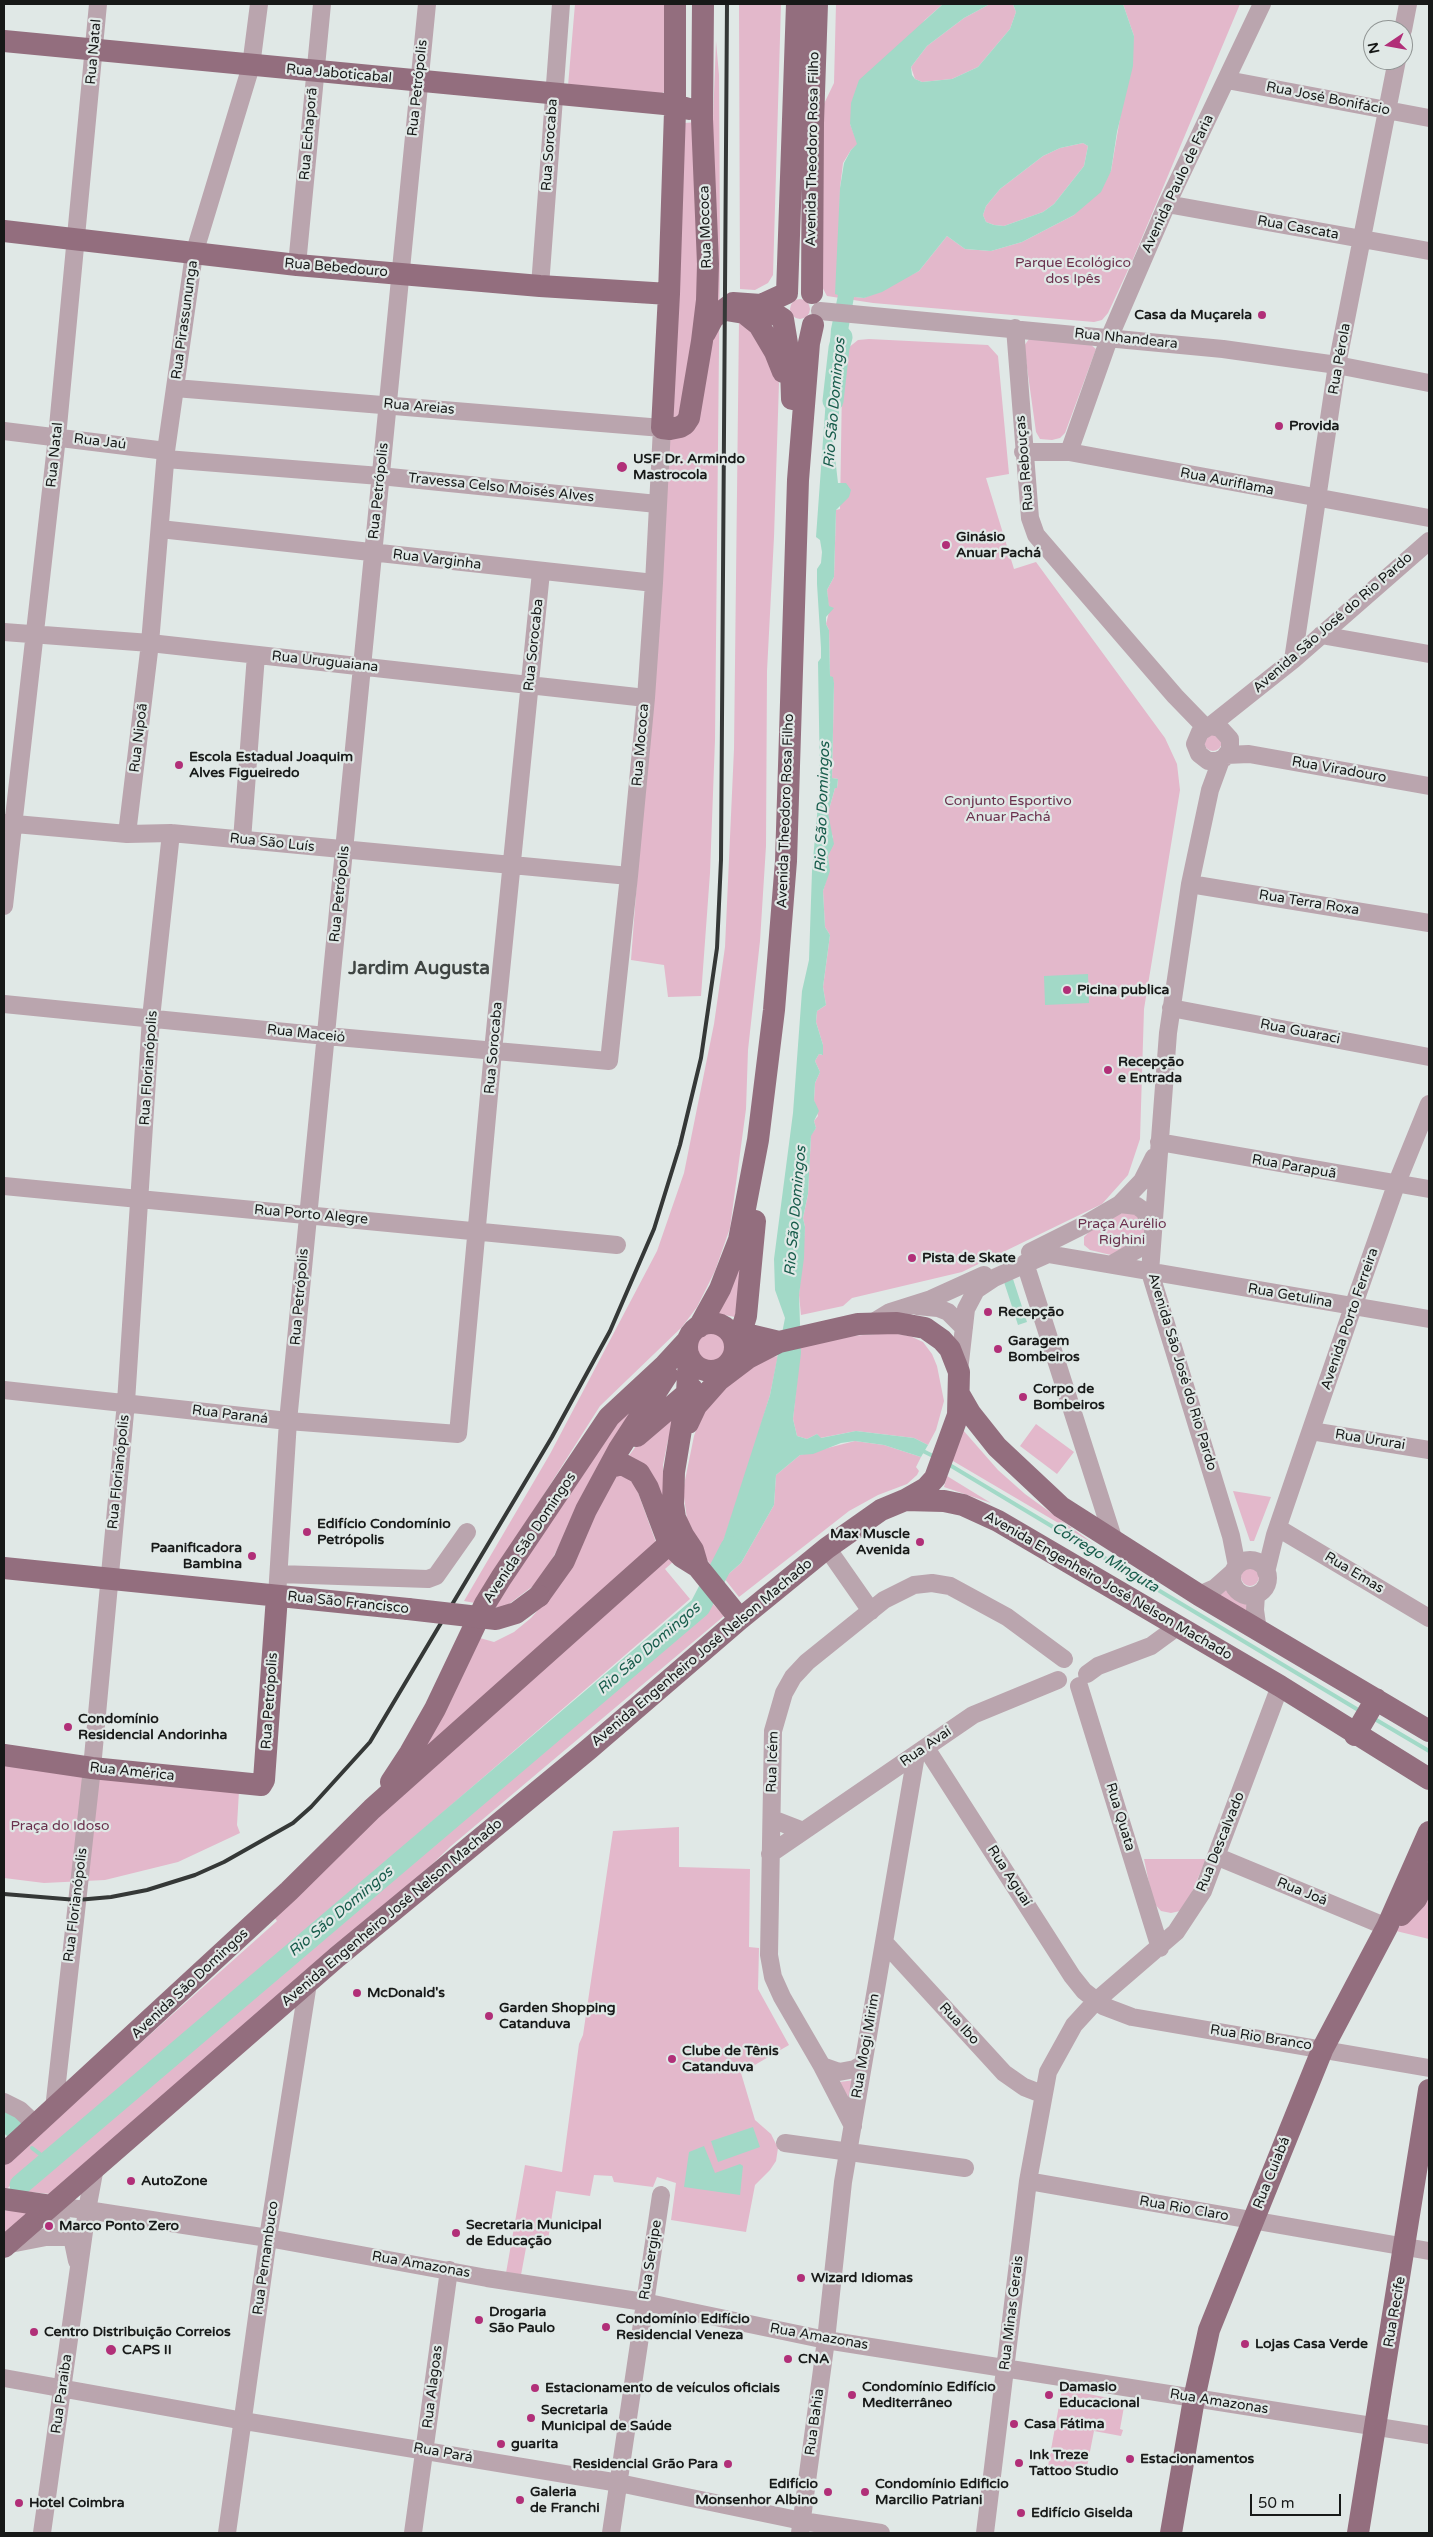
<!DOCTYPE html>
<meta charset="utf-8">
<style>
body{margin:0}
#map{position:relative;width:1433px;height:2537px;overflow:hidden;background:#e0e8e6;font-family:"Varela Round",sans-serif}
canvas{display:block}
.frame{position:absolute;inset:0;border:5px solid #171918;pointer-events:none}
.north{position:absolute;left:1363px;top:20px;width:50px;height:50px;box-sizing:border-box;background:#e0e8e6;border:1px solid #909594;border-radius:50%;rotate:258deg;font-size:14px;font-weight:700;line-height:20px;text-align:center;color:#171918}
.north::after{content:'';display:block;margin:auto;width:18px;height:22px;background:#b12f78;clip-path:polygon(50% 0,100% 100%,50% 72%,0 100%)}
.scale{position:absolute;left:1250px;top:2494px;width:91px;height:22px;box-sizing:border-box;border:2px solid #171918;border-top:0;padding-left:6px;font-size:15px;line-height:18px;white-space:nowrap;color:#171918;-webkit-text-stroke:4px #e0e8e6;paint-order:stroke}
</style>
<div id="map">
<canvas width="1433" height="2537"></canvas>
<div class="frame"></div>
<div class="north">N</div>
<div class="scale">50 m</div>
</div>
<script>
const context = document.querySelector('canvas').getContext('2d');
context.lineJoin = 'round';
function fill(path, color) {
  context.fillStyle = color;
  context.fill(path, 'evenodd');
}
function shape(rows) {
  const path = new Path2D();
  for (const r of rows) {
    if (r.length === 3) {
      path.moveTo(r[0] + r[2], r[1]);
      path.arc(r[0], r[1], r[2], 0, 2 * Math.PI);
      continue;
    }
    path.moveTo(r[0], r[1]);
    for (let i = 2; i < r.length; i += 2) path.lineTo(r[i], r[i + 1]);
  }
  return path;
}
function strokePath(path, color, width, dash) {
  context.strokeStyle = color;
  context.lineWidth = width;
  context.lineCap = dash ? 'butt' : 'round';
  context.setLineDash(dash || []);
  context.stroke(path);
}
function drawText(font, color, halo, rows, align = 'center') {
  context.font = font + ' "Varela Round",sans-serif';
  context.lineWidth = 4.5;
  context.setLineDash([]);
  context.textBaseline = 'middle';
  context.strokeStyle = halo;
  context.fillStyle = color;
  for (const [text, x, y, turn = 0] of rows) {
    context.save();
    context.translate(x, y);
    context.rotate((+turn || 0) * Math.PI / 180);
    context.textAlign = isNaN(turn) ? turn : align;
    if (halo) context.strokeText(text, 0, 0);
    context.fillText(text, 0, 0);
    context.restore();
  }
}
const green = shape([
 [575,4,665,4,664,92,657,96,568,86],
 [739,4,781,4,773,275,768,283,755,290,740,289],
 [836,4,943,4,925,20,850,124,858,144,851,150,843,163,840,188,839,295,864,298,919,271,947,236,965,249,991,251,1022,242,1074,215,1111,171,1134,36,1123,4,1240,4,1133,259,1108,313,1102,320,1094,322,873,303,827,296,819,281,821,110,834,83],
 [990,4,1013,4,1016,12,1010,29,978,67,952,79,922,82,915,79,911,67,927,46,964,18],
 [716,41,719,75,720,250,715,740,710,873,701,996,668,997,664,965,631,960,658,602,684,123,713,121],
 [1083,143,1088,146,1084,166,1054,204,1043,212,1004,226,994,225,986,222,983,215,986,206,1000,189,1043,156,1060,148],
 [800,309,10],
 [739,321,750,324,767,352,779,383,774,537,767,671,766,846,760,941,748,1050,746,1109,730,1228,715,1271,697,1307,682,1327,600,1406,475,1603,464,1601,550,1454,657,1251,684,1173,714,1024,725,947,734,749],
 [869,339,988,345,998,356,1009,474,986,478,1014,569,1036,562,1165,738,1177,764,1180,790,1144,1009,1140,1139,1128,1175,1102,1204,962,1272,852,1298,843,1306,801,1315,799,1295,805,1227,803,1218,808,1194,811,1135,816,1128,814,1121,818,1116,814,1100,815,1083,820,1072,815,1061,819,1054,822,1055,823,1045,816,1022,817,1011,826,1005,823,987,830,935,825,927,823,891,829,871,828,856,833,837,829,827,828,813,835,788,837,788,838,779,832,778,834,683,830,676,829,630,826,624,829,612,827,590,834,577,836,510,840,509,842,386,848,348,858,340],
 [1029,339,1090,344,1096,349,1065,433,1060,438,1052,440,1040,439,1036,432,1024,346],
 [1213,742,9],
 [1134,1210,1151,1233,1111,1255,1090,1250,1084,1245,1084,1237,1088,1233,1111,1216],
 [746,1247,735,1317,713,1313],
 [712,1349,18],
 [891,1333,910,1336,923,1342,932,1354,937,1366,944,1401,936,1430,928,1445,914,1438,856,1431,820,1438,817,1434,807,1439,797,1436,793,1419,801,1343,850,1336],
 [778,1356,770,1395,747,1471,714,1569,695,1544,687,1519,683,1490,694,1436,703,1410,719,1386,764,1359],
 [634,1404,541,1580,505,1607,491,1607,617,1423],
 [681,1405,668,1440,663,1465,664,1503,628,1457,645,1434],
 [1036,1424,1074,1452,1057,1474,1020,1446],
 [963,1430,998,1470,1025,1494,1094,1544,953,1461,952,1457],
 [855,1441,884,1445,921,1457,916,1467,919,1471,917,1475,907,1484,878,1495,849,1511,739,1597,724,1578,741,1563,774,1505,776,1475,800,1455],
 [625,1473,636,1487,657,1545,414,1758,480,1638,494,1642,514,1632,531,1618,560,1585,612,1476],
 [947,1476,991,1503,944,1487],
 [1233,1491,1271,1497,1254,1541,1250,1541],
 [667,1555,674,1561,665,1569,690,1599,4,2191,4,2165,277,1921,274,1917,293,1893],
 [1250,1577,9],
 [1226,1588,1240,1598,1250,1599,1250,1616,1215,1596],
 [713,1604,724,1616,451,1846,400,1895,50,2194,22,2191,437,1833],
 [4,1761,239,1791,237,1825,240,1833,178,1862,105,1880,44,1883,4,1878],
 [679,1827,679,1867,750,1869,749,1947,759,1948,758,1989,789,2045,741,2073,755,2120,771,2134,778,2148,776,2161,770,2170,755,2185,746,2232,671,2220,676,2183,657,2177,653,2187,614,2182,612,2176,594,2175,590,2196,556,2191,548,2240,528,2237,521,2275,506,2273,525,2165,562,2172,579,2044,583,2035,613,1831],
 [1144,1859,1206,1859,1189,1899,1180,1911,1171,1913,1161,1911,1153,1902],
 [1429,1884,1429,1939,1396,1931,1419,1903],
 [855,2080,849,2118,832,2083],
 [11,2209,28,2212,4,2234,4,2211],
 [1062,2389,1125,2401,1120,2429,1123,2430,1121,2436,1094,2431,1086,2472,1048,2466]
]);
const water = shape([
 [943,4,990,4,964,18,927,46,911,67,912,75,915,79,922,82,952,79,978,67,1010,29,1016,12,1013,4,1123,4,1134,36,1133,66,1117,132,1111,171,1101,192,1074,215,1022,242,991,251,965,249,947,236,919,271,882,292,864,298,854,297,848,331,836,367,839,414,832,431,838,483,846,483,851,490,849,497,836,510,834,577,827,590,829,606,834,608,826,617,826,624,829,630,830,676,833,677,834,683,832,778,838,779,837,788,835,788,828,813,834,844,828,856,830,871,823,891,825,927,830,935,823,987,826,1005,817,1011,816,1022,823,1045,823,1055,819,1054,815,1061,820,1072,815,1083,814,1100,819,1111,814,1121,816,1128,811,1136,808,1194,803,1218,805,1227,804,1258,799,1295,801,1353,793,1419,797,1436,807,1439,817,1434,821,1438,856,1431,914,1438,928,1445,921,1457,884,1445,855,1441,841,1443,813,1454,800,1455,776,1475,774,1505,741,1563,724,1578,714,1569,770,1395,785,1318,775,1290,774,1259,793,1113,802,991,809,960,812,871,820,782,818,662,821,658,821,648,817,584,817,569,821,563,822,552,820,540,816,537,831,329,838,295,835,294,840,188,844,163,851,150,857,144,850,124,851,103,859,80],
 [1083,143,1088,146,1084,166,1054,204,1043,212,1004,226,994,225,986,222,983,215,986,206,1000,189,1043,156,1060,148],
 [1088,974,1089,1003,1045,1005,1044,976],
 [1013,1279,1027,1322,1018,1325,1004,1282],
 [753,2127,760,2147,718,2162,711,2141],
 [704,2146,715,2173,740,2164,743,2166,740,2195,684,2187,689,2152]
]);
const stream = shape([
 [921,1450,935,1457],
 [948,1464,1360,1711],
 [1373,1718,1429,1751],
 [32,2148,49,2161]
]);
const river = shape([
 [833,401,839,348,842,337],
 [4,2120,19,2132],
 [20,2185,700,1607,731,1547]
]);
const minor = shape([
 [1403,30,1408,4],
 [1227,80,1429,118],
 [1167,204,1429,251],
 [297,265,322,4],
 [540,286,561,4],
 [820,311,1223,349,1337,365,1429,383],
 [1015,328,1030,518,1036,535,1175,696,1206,728],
 [4,431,166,451],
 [1023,452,1069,452,1429,518],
 [1069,452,1110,336,1167,204,1262,4],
 [166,459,380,476,657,504],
 [160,529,654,583],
 [4,632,150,643,646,698],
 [1321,635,1429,654],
 [1293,660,1337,365,1397,60],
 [1210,726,1220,728,1230,739,1230,750,1224,758,1217,761,1208,761,1199,754,1195,744,1200,732,1210,726,1293,660,1429,541],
 [1226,755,1249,754,1429,786],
 [1221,760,1210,790,1190,884,1168,1033,1150,1272,1231,1536,1237,1566],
 [4,823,127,834,171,833,629,876],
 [127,834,150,643,166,451,194,254,251,66,259,4],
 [242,840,256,655],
 [1190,884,1429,923],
 [4,906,57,437,98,4],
 [4,1004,326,1036,609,1061,629,876,646,698,654,583,662,428,175,388],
 [1171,1008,1429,1057],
 [1159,1142,1429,1189],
 [4,1186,617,1245],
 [1120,1204,1137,1206,1144,1211,1153,1226],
 [1030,1252,1084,1225,1120,1204,1142,1181,1154,1157],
 [1025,1263,1114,1541],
 [1112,1264,1152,1241],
 [917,1306,938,1308,948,1312,964,1328],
 [872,1323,890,1312,931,1299,984,1275],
 [959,1371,966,1309,976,1290,994,1278,1048,1254,1429,1319],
 [4,1390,288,1421,458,1434,493,1051,541,572],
 [1311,1431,1429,1450],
 [1278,1528,1429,1618],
 [827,1548,871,1611],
 [1250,1578,18],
 [1266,1572,1275,1535,1353,1307,1396,1185,1429,1104],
 [279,1574,428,1579,436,1576,467,1532],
 [1199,1595,1215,1588,1233,1572],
 [1256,1595,1255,1610,1258,1631],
 [277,1596,288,1421,427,4],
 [1087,1674,1098,1666,1151,1646,1177,1627],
 [1079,1686,1160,1948],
 [926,1748,1072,1976,1084,1991,1103,2006,1132,2017,1429,2068],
 [772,1819,803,1831],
 [770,1854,973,1715,1058,1680],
 [1218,1857,1387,1927],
 [884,1942,1004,2073,1024,2087,1042,2094],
 [822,2066,839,2072,855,2069,863,2064],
 [4,2102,20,2110,36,2125],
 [54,2109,92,1768,126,1402,151,1018,171,833],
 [853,2126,822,2066,782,1997,773,1977,769,1955,773,1731,784,1693,793,1677,807,1662,884,1600,914,1585,932,1583,950,1586,1007,1617,1064,1659],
 [785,2143,965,2168],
 [1028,2181,1429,2251],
 [51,2206,87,2210,268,2238,487,2278,644,2302,826,2340,1429,2435],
 [51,2206,72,2237,77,2261],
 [5,2245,46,2237,79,2237],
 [4,2378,244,2421,619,2483,802,2521,881,2533],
 [42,2533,87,2210,95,2167],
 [227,2533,268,2238,308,1983],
 [413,2533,449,2270],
 [611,2533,661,2195],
 [800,2533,826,2340,843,2182,916,1755],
 [985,2533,1028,2181,1048,2072,1074,2025,1096,2001,1176,1932,1203,1891,1280,1686]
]);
const major = shape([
 [675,4,675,111,669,294,662,428,670,429,680,427,685,424,689,418,702,341,707,300,708,264,702,119,703,4],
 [4,41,675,105,689,109],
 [4,231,297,265,540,286,669,294],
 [812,293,813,123,817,4],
 [761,305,787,293,797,4],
 [726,310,744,313,759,325,775,352,783,372],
 [705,333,713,318,733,303,761,305,783,319,791,368,792,399],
 [711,1347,24],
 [699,1327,720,1289,739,1240,758,1140,774,1010,786,861,798,480,809,343,813,325],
 [729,1330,779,1342,858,1324,897,1323,925,1328,942,1340,950,1349,959,1372,958,1415,935,1478,926,1488,905,1500],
 [736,1349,746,1316,755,1221],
 [689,1356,687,1393,674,1472,673,1504,675,1518,683,1535,693,1550,698,1567],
 [959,1394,970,1413,997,1447,1061,1507,1199,1595,1429,1731],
 [688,1423,696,1406,719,1380,748,1358,779,1342],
 [637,1436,692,1389],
 [610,1467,622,1464,639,1473,648,1488,669,1544,682,1557,698,1567,740,1619],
 [4,1568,408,1609],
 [539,1596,564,1561,586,1510,619,1449,667,1375],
 [1355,1735,1376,1699],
 [4,1755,92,1768,261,1785,264,1780,277,1596],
 [391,1782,410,1753,435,1709,485,1604,501,1578,609,1417,665,1365,688,1340],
 [1401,1915,1416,1899,1429,1873],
 [4,2154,289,1891,372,1809,669,1544],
 [4,2199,51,2206],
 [4,2247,337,1957,589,1749,740,1619,827,1548,881,1510,905,1500,944,1501,963,1505,998,1521,1280,1686,1429,1779],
 [1171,2533,1194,2399,1209,2330,1323,2048,1387,1927,1429,1832],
 [1358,2533,1429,2090]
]);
const rail = shape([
 [4,1894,77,1900,111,1897,147,1890,195,1875,224,1862,293,1823,311,1807,370,1742,552,1437,610,1331,654,1229,680,1145,701,1058,717,948,721,860,727,4]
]);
const majorBridge = shape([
 [408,1609,496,1619,516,1613,539,1596]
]);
const markers = [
 [1262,315,5,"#b12f78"],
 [1279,426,5,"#b12f78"],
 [622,467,6,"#b12f78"],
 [946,545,5,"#b12f78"],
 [179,765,5,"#b12f78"],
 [1067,990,5,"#b12f78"],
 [1108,1070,5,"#b12f78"],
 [912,1258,5,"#b12f78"],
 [988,1312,5,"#b12f78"],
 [998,1349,5,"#b12f78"],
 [1023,1397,5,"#b12f78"],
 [307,1532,5,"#b12f78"],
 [920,1542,5,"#b12f78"],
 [252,1556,5,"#b12f78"],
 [68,1727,5,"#b12f78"],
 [357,1993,5,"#b12f78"],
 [489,2016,5,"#b12f78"],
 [672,2059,5,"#b12f78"],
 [131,2181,5,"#b12f78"],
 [49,2226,5,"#b12f78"],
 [456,2233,5,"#b12f78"],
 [801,2278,5,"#b12f78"],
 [479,2320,5,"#b12f78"],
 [606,2327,5,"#b12f78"],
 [34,2332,5,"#b12f78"],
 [1245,2344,5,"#b12f78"],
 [111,2350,6,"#b12f78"],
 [788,2359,5,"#b12f78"],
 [535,2388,5,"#b12f78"],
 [852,2395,5,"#b12f78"],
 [1049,2395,5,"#b12f78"],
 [531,2418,5,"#b12f78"],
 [1014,2424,5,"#b12f78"],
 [501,2444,5,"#b12f78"],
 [1130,2459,5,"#b12f78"],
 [1019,2463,5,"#b12f78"],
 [728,2464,5,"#b12f78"],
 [828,2492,5,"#b12f78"],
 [865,2492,5,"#b12f78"],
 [520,2500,5,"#b12f78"],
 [19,2503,5,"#b12f78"],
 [1021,2513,5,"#b12f78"]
];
const streetNames = [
 ["Rua Natal",94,52,-85],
 ["Rua Jaboticabal",339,74,5],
 ["Rua Petrópolis",418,88,-84],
 ["Rua José Bonifácio",1328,99,11],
 ["Rua Echaporã",309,134,-85],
 ["Rua Sorocaba",550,145,-86],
 ["Avenida Theodoro Rosa Filho",813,149,-89],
 ["Avenida Paulo de Faria",1178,184,-65],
 ["Rua Mococa",706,227,-92],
 ["Rua Cascata",1298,228,10],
 ["Rua Bebedouro",336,268,5],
 ["Rua Pirassununga",185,320,-82],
 ["Rua Nhandeara",1126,339,6],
 ["Rua Pérola",1340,359,-80],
 ["Rua Areias",419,407,5],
 ["Rua Jaú",100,442,7],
 ["Rua Natal",55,455,-84],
 ["Rua Rebouças",1025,463,-95],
 ["Rua Auriflama",1227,482,11],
 ["Travessa Celso Moisés Alves",501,488,6],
 ["Rua Petrópolis",379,491,-84],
 ["Rua Varginha",437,560,7],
 ["Avenida São José do Rio Pardo",1333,623,-41],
 ["Rua Sorocaba",534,645,-84],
 ["Rua Uruguaiana",325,662,6],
 ["Rua Nipoã",139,738,-83],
 ["Rua Mococa",641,745,-85],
 ["Rua Viradouro",1339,770,10],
 ["Avenida Theodoro Rosa Filho",786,811,-88],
 ["Rua São Luís",272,843,6],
 ["Rua Petrópolis",340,894,-84],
 ["Rua Terra Roxa",1309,903,9],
 ["Rua Guaraci",1300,1032,11],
 ["Rua Maceió",306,1034,6],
 ["Rua Sorocaba",494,1048,-85],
 ["Rua Florianópolis",149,1068,-86],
 ["Rua Parapuã",1294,1167,10],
 ["Rua Porto Alegre",311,1215,5],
 ["Rua Getulina",1290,1296,10],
 ["Rua Petrópolis",300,1297,-85],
 ["Avenida Porto Ferreira",1350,1319,-71],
 ["Avenida São José do Rio Pardo",1182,1372,73],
 ["Rua Paraná",230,1415,7],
 ["Rua Ururai",1370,1440,9],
 ["Rua Florianópolis",119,1472,-84],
 ["Avenida São Domingos",530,1538,-56],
 ["Rua Emas",1354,1573,31],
 ["Avenida Engenheiro José Nelson Machado",1108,1586,30],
 ["Rua São Francisco",348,1603,6],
 ["Avenida Engenheiro José Nelson Machado",702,1653,-40],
 ["Rua Petrópolis",270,1701,-86],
 ["Rua Avaí",926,1747,-35],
 ["Rua Icém",773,1762,-88],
 ["Rua América",132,1772,6],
 ["Rua Quata",1120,1817,73],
 ["Rua Descalvado",1221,1842,-68],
 ["Rua Aguaí",1009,1876,57],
 ["Rua Joá",1302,1892,22],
 ["Rua Florianópolis",76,1905,-83],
 ["Avenida Engenheiro José Nelson Machado",392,1913,-40],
 ["Avenida São Domingos",190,1984,-43],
 ["Rua Ibo",959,2024,47],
 ["Rua Rio Branco",1261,2038,9],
 ["Rua Mogi Mirim",866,2046,-80],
 ["Rua Cuiabá",1272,2173,-68],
 ["Rua Rio Claro",1184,2209,10],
 ["Rua Pernambuco",266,2258,-82],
 ["Rua Sergipe",651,2260,-81],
 ["Rua Amazonas",421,2265,10],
 ["Rua Recife",1395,2312,-80],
 ["Rua Minas Gerais",1012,2313,-83],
 ["Rua Amazonas",819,2337,10],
 ["Rua Alagoas",433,2387,-83],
 ["Rua Paraiba",62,2394,-82],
 ["Rua Amazonas",1219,2402,9],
 ["Rua Bahia",815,2422,-82],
 ["Rua Pará",443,2453,10]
];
const parkNames = [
 ["Parque Ecológico",1073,263],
 ["dos Ipês",1073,279],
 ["Conjunto Esportivo",1008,801],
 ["Anuar Pachá",1008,817],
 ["Praça Aurélio",1122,1224],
 ["Righini",1122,1240],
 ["Praça do Idoso",60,1826]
];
const poiNames = [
 ["Casa da Muçarela",1252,315,"right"],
 ["Provida",1289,426],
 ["USF Dr. Armindo",633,459],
 ["Mastrocola",633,475],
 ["Ginásio",956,537],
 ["Anuar Pachá",956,553],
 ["Escola Estadual Joaquim",189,757],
 ["Alves Figueiredo",189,773],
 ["Picina publica",1077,990],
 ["Recepção",1118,1062],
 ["e Entrada",1118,1078],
 ["Pista de Skate",922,1258],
 ["Recepção",998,1312],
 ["Garagem",1008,1341],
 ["Bombeiros",1008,1357],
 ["Corpo de",1033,1389],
 ["Bombeiros",1033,1405],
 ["Edifício Condomínio",317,1524],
 ["Petrópolis",317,1540],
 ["Max Muscle",910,1534,"right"],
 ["Avenida",910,1550,"right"],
 ["Paanificadora",242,1548,"right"],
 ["Bambina",242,1564,"right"],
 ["Condomínio",78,1719],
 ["Residencial Andorinha",78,1735],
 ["McDonald's",367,1993],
 ["Garden Shopping",499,2008],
 ["Catanduva",499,2024],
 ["Clube de Tênis",682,2051],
 ["Catanduva",682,2067],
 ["AutoZone",141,2181],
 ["Secretaria Municipal",466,2225],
 ["de Educação",466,2241],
 ["Marco Ponto Zero",59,2226],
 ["Wizard Idiomas",811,2278],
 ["Drogaria",489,2312],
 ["São Paulo",489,2328],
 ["Condomínio Edifício",616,2319],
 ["Residencial Veneza",616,2335],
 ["Centro Distribuição Correios",44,2332],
 ["Lojas Casa Verde",1255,2344],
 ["CAPS II",122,2350],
 ["CNA",798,2359],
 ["Condomínio Edifício",862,2387],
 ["Mediterrâneo",862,2403],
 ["Damasio",1059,2387],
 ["Educacional",1059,2403],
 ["Estacionamento de veículos oficiais",545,2388],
 ["Secretaria",541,2410],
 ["Municipal de Saúde",541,2426],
 ["Casa Fátima",1024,2424],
 ["guarita",511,2444],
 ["Ink Treze",1029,2455],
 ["Tattoo Studio",1029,2471],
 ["Estacionamentos",1140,2459],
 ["Residencial Grão Para",718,2464,"right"],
 ["Edifício",818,2484,"right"],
 ["Monsenhor Albino",818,2500,"right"],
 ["Condomínio Edificio",875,2484],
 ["Marcilio Patriani",875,2500],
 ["Galeria",530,2492],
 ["de Franchi",530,2508],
 ["Hotel Coimbra",29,2503],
 ["Edifício Giselda",1031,2513]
];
const waterNames = [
 ["Rio São Domingos",835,403,-85],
 ["Rio São Domingos",823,807,-88],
 ["Rio São Domingos",796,1211,-85],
 ["Córrego Minguta",1105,1558,31],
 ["Rio São Domingos",649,1649,-41],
 ["Rio São Domingos",341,1912,-40]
];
const districtNames = [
 ["Jardim Augusta",419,969]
];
fill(green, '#e3b8cb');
fill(water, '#a2d9c7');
strokePath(stream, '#a2d9c7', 4);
strokePath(river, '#a2d9c7', 21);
strokePath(minor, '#baa5ae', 18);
strokePath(major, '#936e7e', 22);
strokePath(rail, '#353837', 4);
strokePath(majorBridge, '#936e7e', 22);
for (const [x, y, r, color] of markers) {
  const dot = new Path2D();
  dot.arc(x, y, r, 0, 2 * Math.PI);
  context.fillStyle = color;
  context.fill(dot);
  strokePath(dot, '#e0e8e6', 2);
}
drawText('14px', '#171918', '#e0e8e6', streetNames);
drawText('14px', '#6a304d', '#e0e8e6', parkNames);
drawText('bold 14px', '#171918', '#e0e8e6', poiNames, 'left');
drawText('italic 15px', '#175c4b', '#e0e8e6', waterNames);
drawText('bold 19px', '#3f4543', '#e0e8e6', districtNames);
</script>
